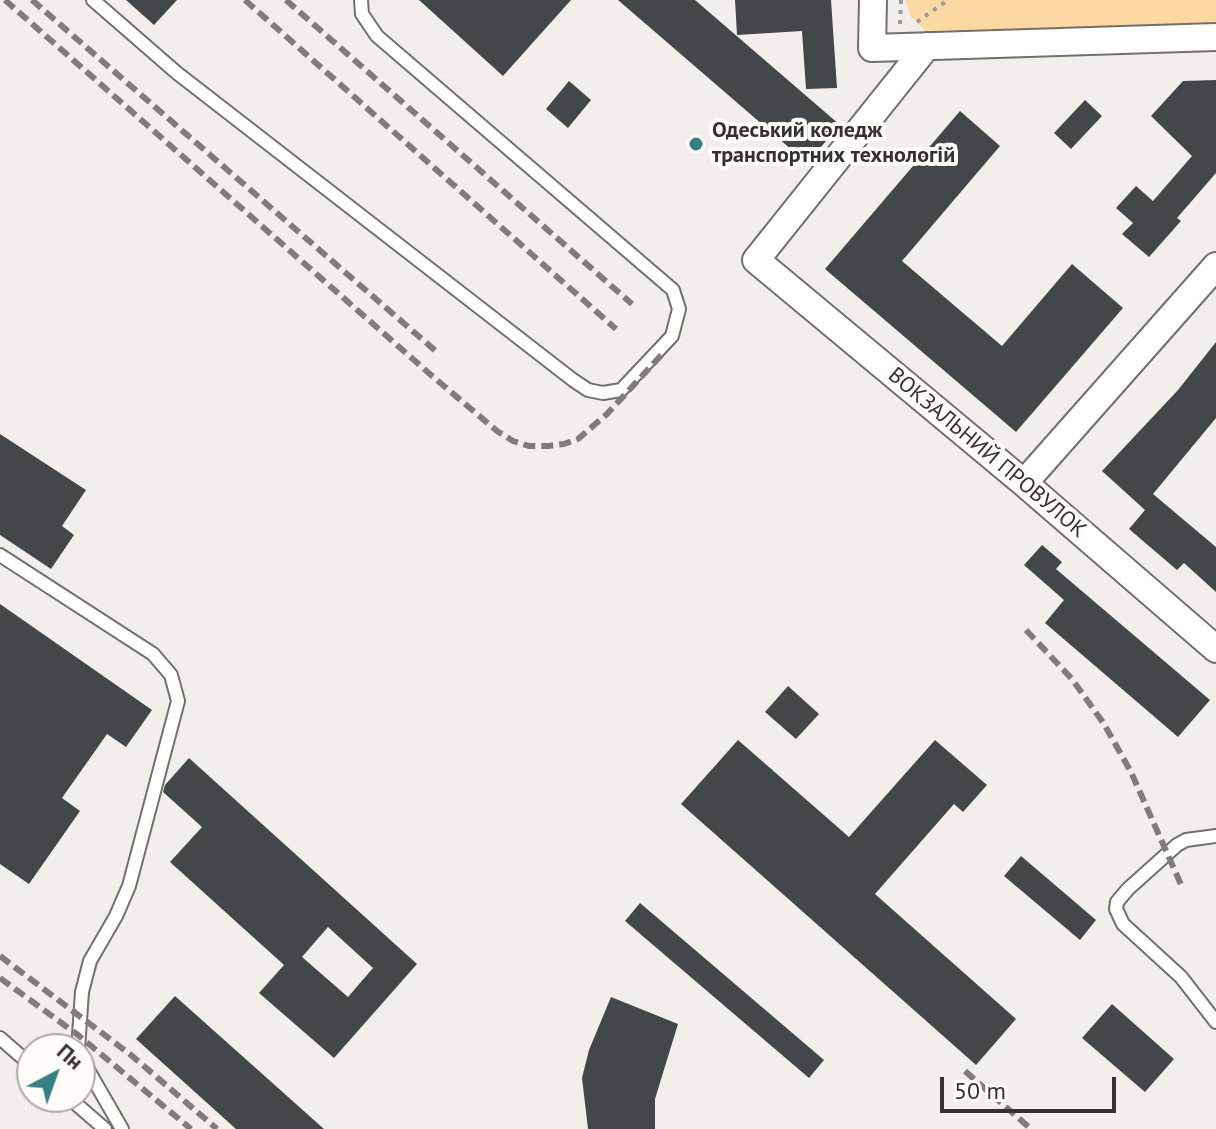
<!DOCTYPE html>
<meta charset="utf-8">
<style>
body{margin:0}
#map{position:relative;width:1216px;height:1129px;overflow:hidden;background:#f1efec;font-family:"PT Sans",sans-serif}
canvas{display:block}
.north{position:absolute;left:16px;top:1033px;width:80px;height:80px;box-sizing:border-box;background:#fefcf9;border:2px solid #acaba9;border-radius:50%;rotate:41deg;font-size:22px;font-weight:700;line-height:32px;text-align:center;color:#323231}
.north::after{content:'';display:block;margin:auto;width:28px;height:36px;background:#367f83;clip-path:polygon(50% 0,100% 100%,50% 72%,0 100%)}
.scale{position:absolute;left:940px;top:1077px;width:176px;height:36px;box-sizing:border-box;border:4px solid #323231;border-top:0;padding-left:10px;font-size:24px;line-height:28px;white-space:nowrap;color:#323231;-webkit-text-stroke:6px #fefcf9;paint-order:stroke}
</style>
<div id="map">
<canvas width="1216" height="1129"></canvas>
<div class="north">Пн</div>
<div class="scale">50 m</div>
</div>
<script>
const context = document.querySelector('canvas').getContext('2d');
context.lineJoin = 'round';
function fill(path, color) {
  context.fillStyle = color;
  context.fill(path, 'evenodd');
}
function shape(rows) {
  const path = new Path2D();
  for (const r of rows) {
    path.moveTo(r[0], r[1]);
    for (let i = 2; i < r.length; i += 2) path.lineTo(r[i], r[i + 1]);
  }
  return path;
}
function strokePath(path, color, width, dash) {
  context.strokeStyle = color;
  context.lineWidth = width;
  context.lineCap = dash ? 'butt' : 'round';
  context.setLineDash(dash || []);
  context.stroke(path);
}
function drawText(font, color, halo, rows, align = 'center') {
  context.font = font + ' "PT Sans",sans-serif';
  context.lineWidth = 8;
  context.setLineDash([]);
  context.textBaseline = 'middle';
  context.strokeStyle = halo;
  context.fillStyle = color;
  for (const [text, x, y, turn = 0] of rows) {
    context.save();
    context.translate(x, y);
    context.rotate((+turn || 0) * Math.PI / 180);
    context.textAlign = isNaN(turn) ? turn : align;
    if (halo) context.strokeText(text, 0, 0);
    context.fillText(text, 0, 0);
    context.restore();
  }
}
const green = shape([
 [905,0,1216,0,1216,28,929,34,911,17]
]);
const building = shape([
 [126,0,177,0,154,25],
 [419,0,571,0,503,76],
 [618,0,695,0,840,125,807,163],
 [735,0,831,0,837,88,806,89,802,31,737,35],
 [1216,80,1216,173,1177,218,1181,221,1149,257,1122,234,1133,223,1116,208,1136,186,1153,201,1192,156,1151,116,1183,81],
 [569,81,591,100,568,128,546,109],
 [1085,100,1102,116,1071,149,1054,133],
 [960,111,1000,146,902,261,1002,346,1072,264,1123,308,1016,432,825,269],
 [1216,342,1216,418,1153,494,1216,547,1216,592,1184,563,1177,570,1129,529,1145,510,1102,471,1178,390],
 [0,434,86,490,62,526,74,535,51,569,0,535],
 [1042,545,1062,562,1056,569,1210,700,1178,737,1045,623,1064,600,1024,565],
 [0,604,152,710,126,747,107,734,62,798,80,811,29,884,0,864],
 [788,686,819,714,796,739,765,712],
 [738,740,849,837,935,740,987,785,963,812,954,804,875,894,1016,1019,976,1065,681,804],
 [189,758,417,964,334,1058,259,993,284,965,170,862,202,827,163,792,165,785],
 [328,927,373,968,348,997,302,957],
 [1021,856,1096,920,1080,940,1004,876],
 [640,903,824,1060,809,1078,625,921],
 [175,996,324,1129,236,1129,136,1039],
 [611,997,678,1024,655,1099,655,1129,588,1129,582,1078,589,1050],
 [1112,1004,1174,1059,1145,1092,1082,1038]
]);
const path = shape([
 [917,22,948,0],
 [900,24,901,0]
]);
const service = shape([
 [93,0,177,73,573,380,588,390,603,393,621,390,672,336,679,309,673,290,377,36,362,14,361,0],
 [0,555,153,654,171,675,178,701,129,886,116,916,90,961,82,992,78,1049],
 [1216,836,1186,840,1177,845,1128,889,1117,902,1116,909,1123,924,1181,977,1216,1022],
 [0,1038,32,1066],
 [80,1056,122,1129],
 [68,1097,105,1129]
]);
const minor = shape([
 [873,0,872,48,1216,37],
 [927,46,756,260,1024,483,1216,649],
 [1024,483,1216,266]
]);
const rail = shape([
 [5,0,431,375,497,431,513,441,529,446,548,446,564,444,578,439,607,414,665,351],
 [32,0,438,353],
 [245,0,616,329],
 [286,0,632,304],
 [1026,630,1072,679,1104,724,1131,772,1183,889],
 [0,956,131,1055,217,1129],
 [0,978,78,1035,191,1129],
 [965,1071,1031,1129]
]);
const markers = [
 [696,144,8,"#367f83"]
];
const poiNames = [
 ["Одеський коледж",712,131],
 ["транспортних технологій",712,156]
];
const streetNames = [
 ["ВОКЗАЛЬНИЙ ПРОВУЛОК",987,453,40]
];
fill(green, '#fcd9a2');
fill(building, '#444747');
strokePath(service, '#72706d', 16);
strokePath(minor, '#72706d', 30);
strokePath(path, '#9c9b99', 4, [4, 6]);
strokePath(service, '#fff', 12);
strokePath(minor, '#fff', 26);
strokePath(rail, '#7e7d7b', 6, [12, 6]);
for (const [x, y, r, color] of markers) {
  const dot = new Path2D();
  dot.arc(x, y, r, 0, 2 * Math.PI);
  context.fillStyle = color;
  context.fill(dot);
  strokePath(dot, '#fefcf9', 3);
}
drawText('bold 22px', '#323231', '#fefcf9', poiNames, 'left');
drawText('22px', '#323231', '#fefcf9', streetNames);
</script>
